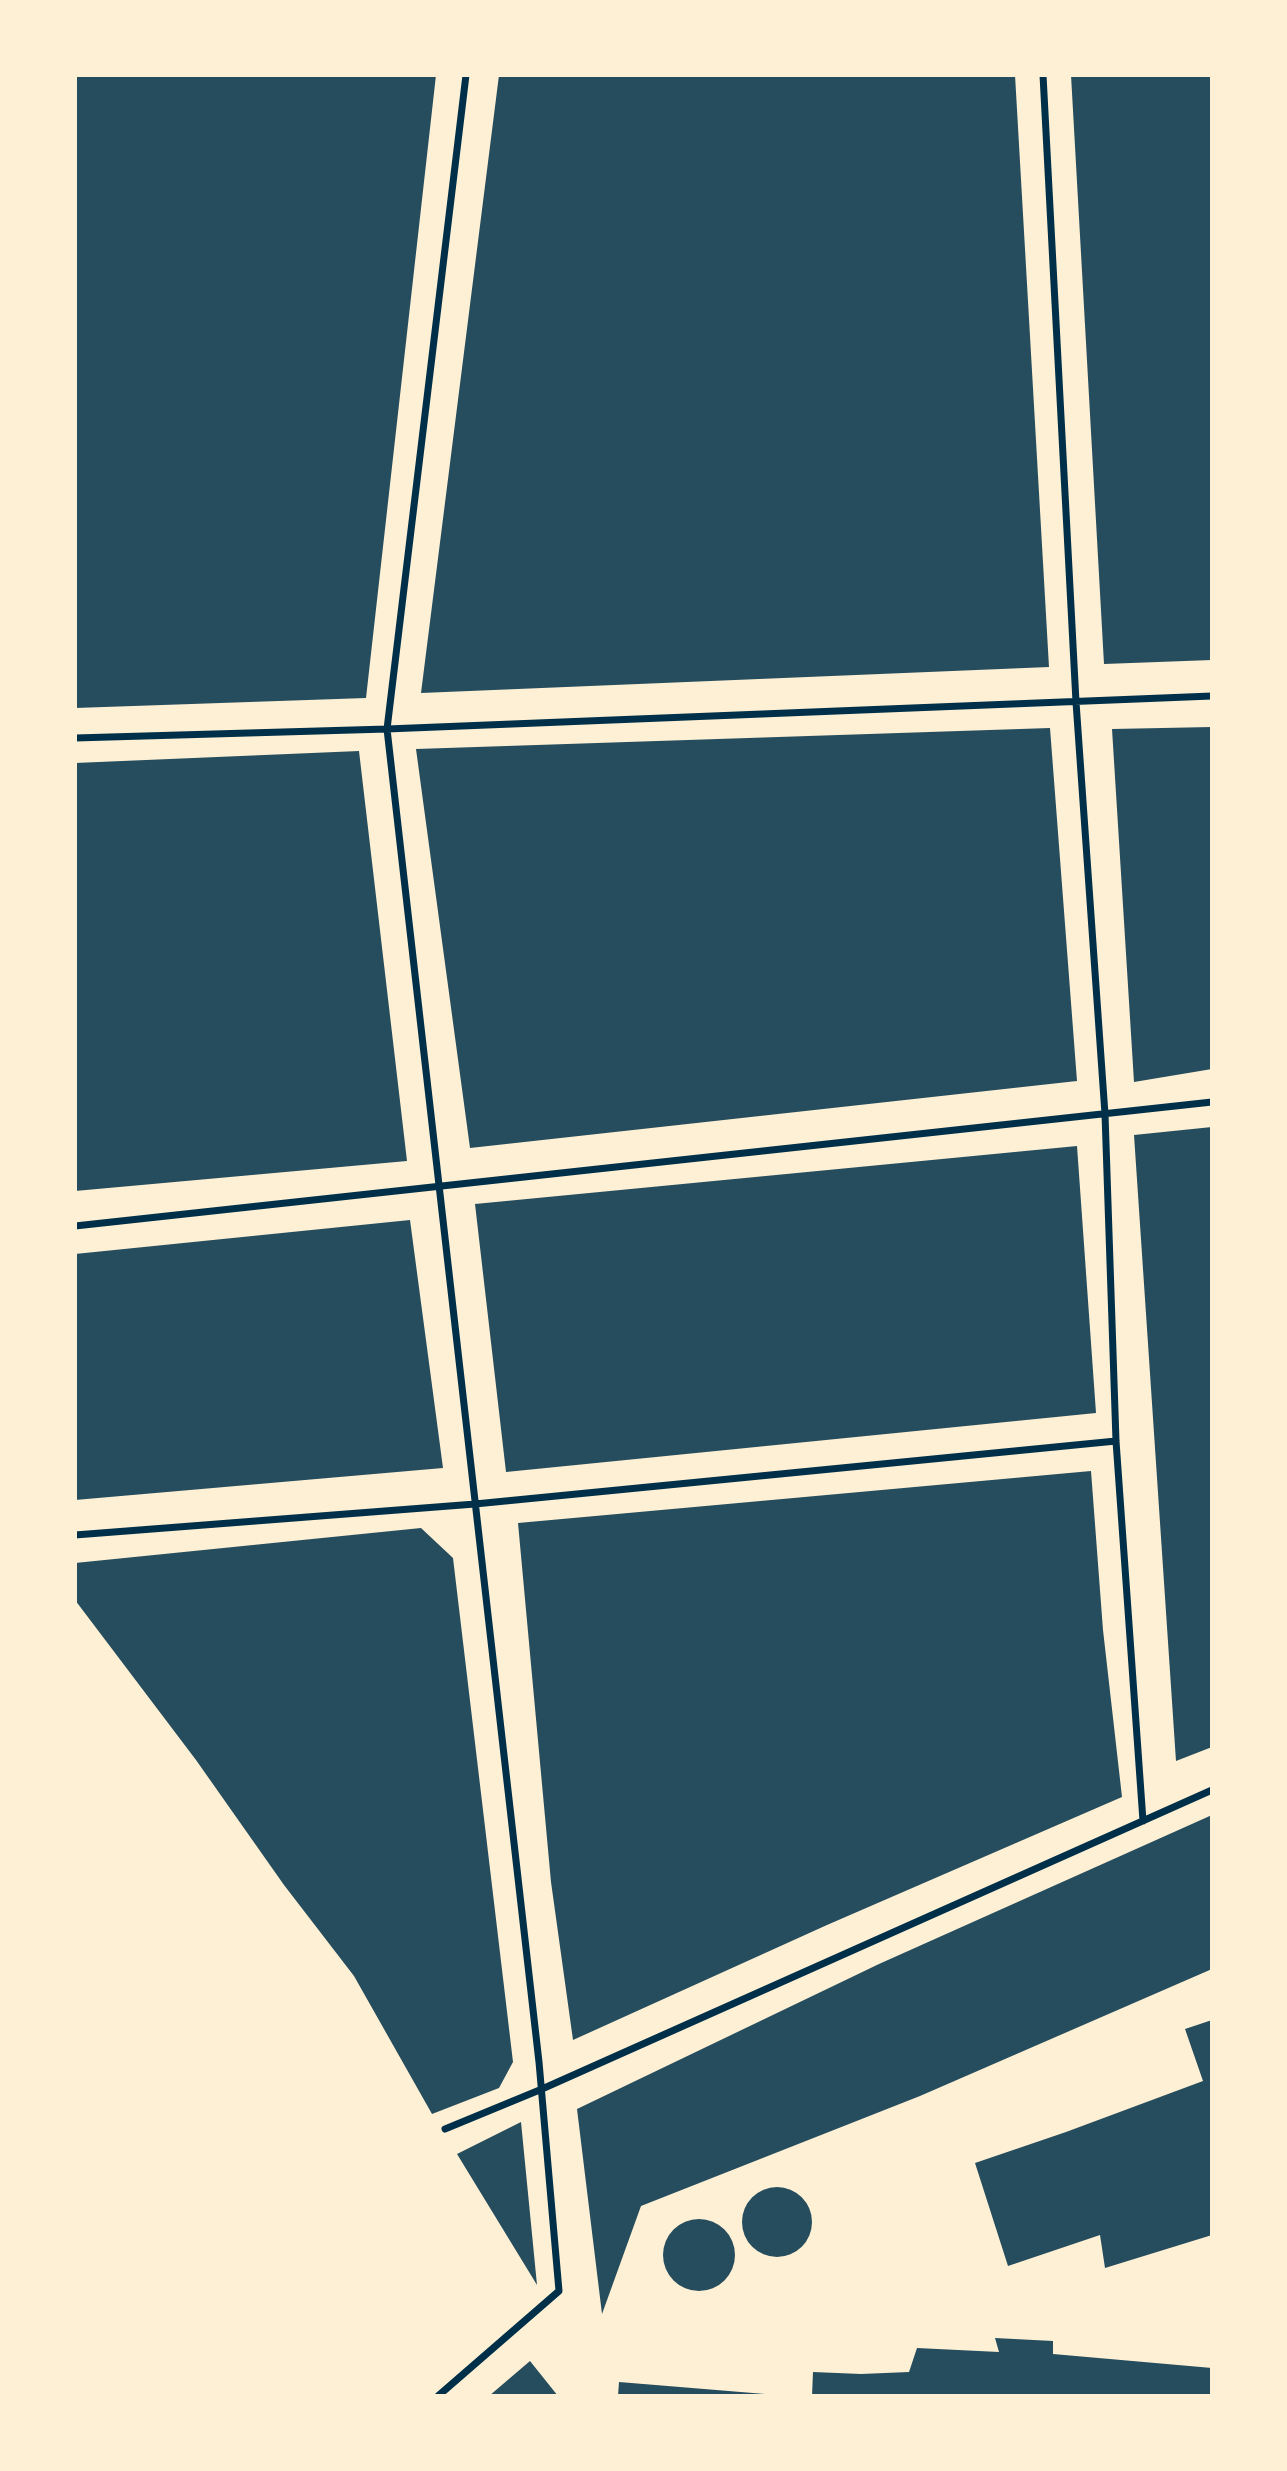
<!DOCTYPE html>
<style>
body{margin:0}
#map{position:relative;width:1287px;height:2471px;overflow:hidden;background:#fdf0d5;font-family:"Exo 2",sans-serif}
canvas{display:block}
.frame{position:absolute;inset:0;border:77px solid #fdf0d5;pointer-events:none}
</style>
<div id="map">
<canvas width="1287" height="2471"></canvas>
<div class="frame"></div>
</div>
<script>
const context = document.querySelector('canvas').getContext('2d');
context.lineJoin = 'round';
function fill(path, color) {
  context.fillStyle = color;
  context.fill(path, 'evenodd');
}
function shape(rows) {
  const path = new Path2D();
  for (const r of rows) {
    if (r.length === 3) {
      path.moveTo(r[0] + r[2], r[1]);
      path.arc(r[0], r[1], r[2], 0, 2 * Math.PI);
      continue;
    }
    path.moveTo(r[0], r[1]);
    for (let i = 2; i < r.length; i += 2) path.lineTo(r[i], r[i + 1]);
  }
  return path;
}
function strokePath(path, color, width, dash) {
  context.strokeStyle = color;
  context.lineWidth = width;
  context.lineCap = dash ? 'butt' : 'round';
  context.setLineDash(dash || []);
  context.stroke(path);
}
const building = shape([
 [75,75,436,75,366,698,75,708],
 [499,75,1015,75,1049,667,421,693],
 [1071,75,1212,75,1212,660,1104,664],
 [1212,727,1212,1069,1134,1082,1112,729],
 [1050,728,1077,1081,470,1148,416,749],
 [359,751,407,1161,75,1191,75,763],
 [1212,1127,1212,1747,1176,1761,1134,1135],
 [1077,1146,1096,1413,506,1472,475,1204],
 [410,1220,443,1468,75,1500,75,1254],
 [1091,1471,1103,1630,1122,1797,827,1925,573,2040,551,1882,518,1523],
 [421,1528,453,1558,513,2062,499,2088,432,2114,354,1976,284,1885,196,1760,75,1600,75,1563],
 [1212,1815,1212,1969,920,2096,641,2206,602,2314,577,2109,879,1964],
 [1212,2020,1212,2235,1105,2268,1100,2235,1008,2266,975,2163,1066,2132,1203,2081,1185,2029],
 [521,2122,537,2285,457,2154],
 [777,2222,35],
 [699,2255,36],
 [995,2338,1053,2341,1053,2354,1212,2368,1212,2396,812,2396,813,2372,861,2374,909,2372,917,2348,999,2352],
 [530,2361,558,2396,489,2396],
 [619,2382,765,2394,765,2396,618,2396]
]);
const minor = shape([
 [1043,75,1076,702,1105,1114,1116,1441,1143,1821],
 [75,738,387,729,1212,696],
 [75,1226,1212,1102],
 [75,1535,475,1504,1116,1441],
 [445,2129,542,2089,1212,1790],
 [438,2396,559,2291,539,2062,387,729,466,75]
]);
fill(building, '#264d5e');
strokePath(minor, '#003049', 7);
</script>
